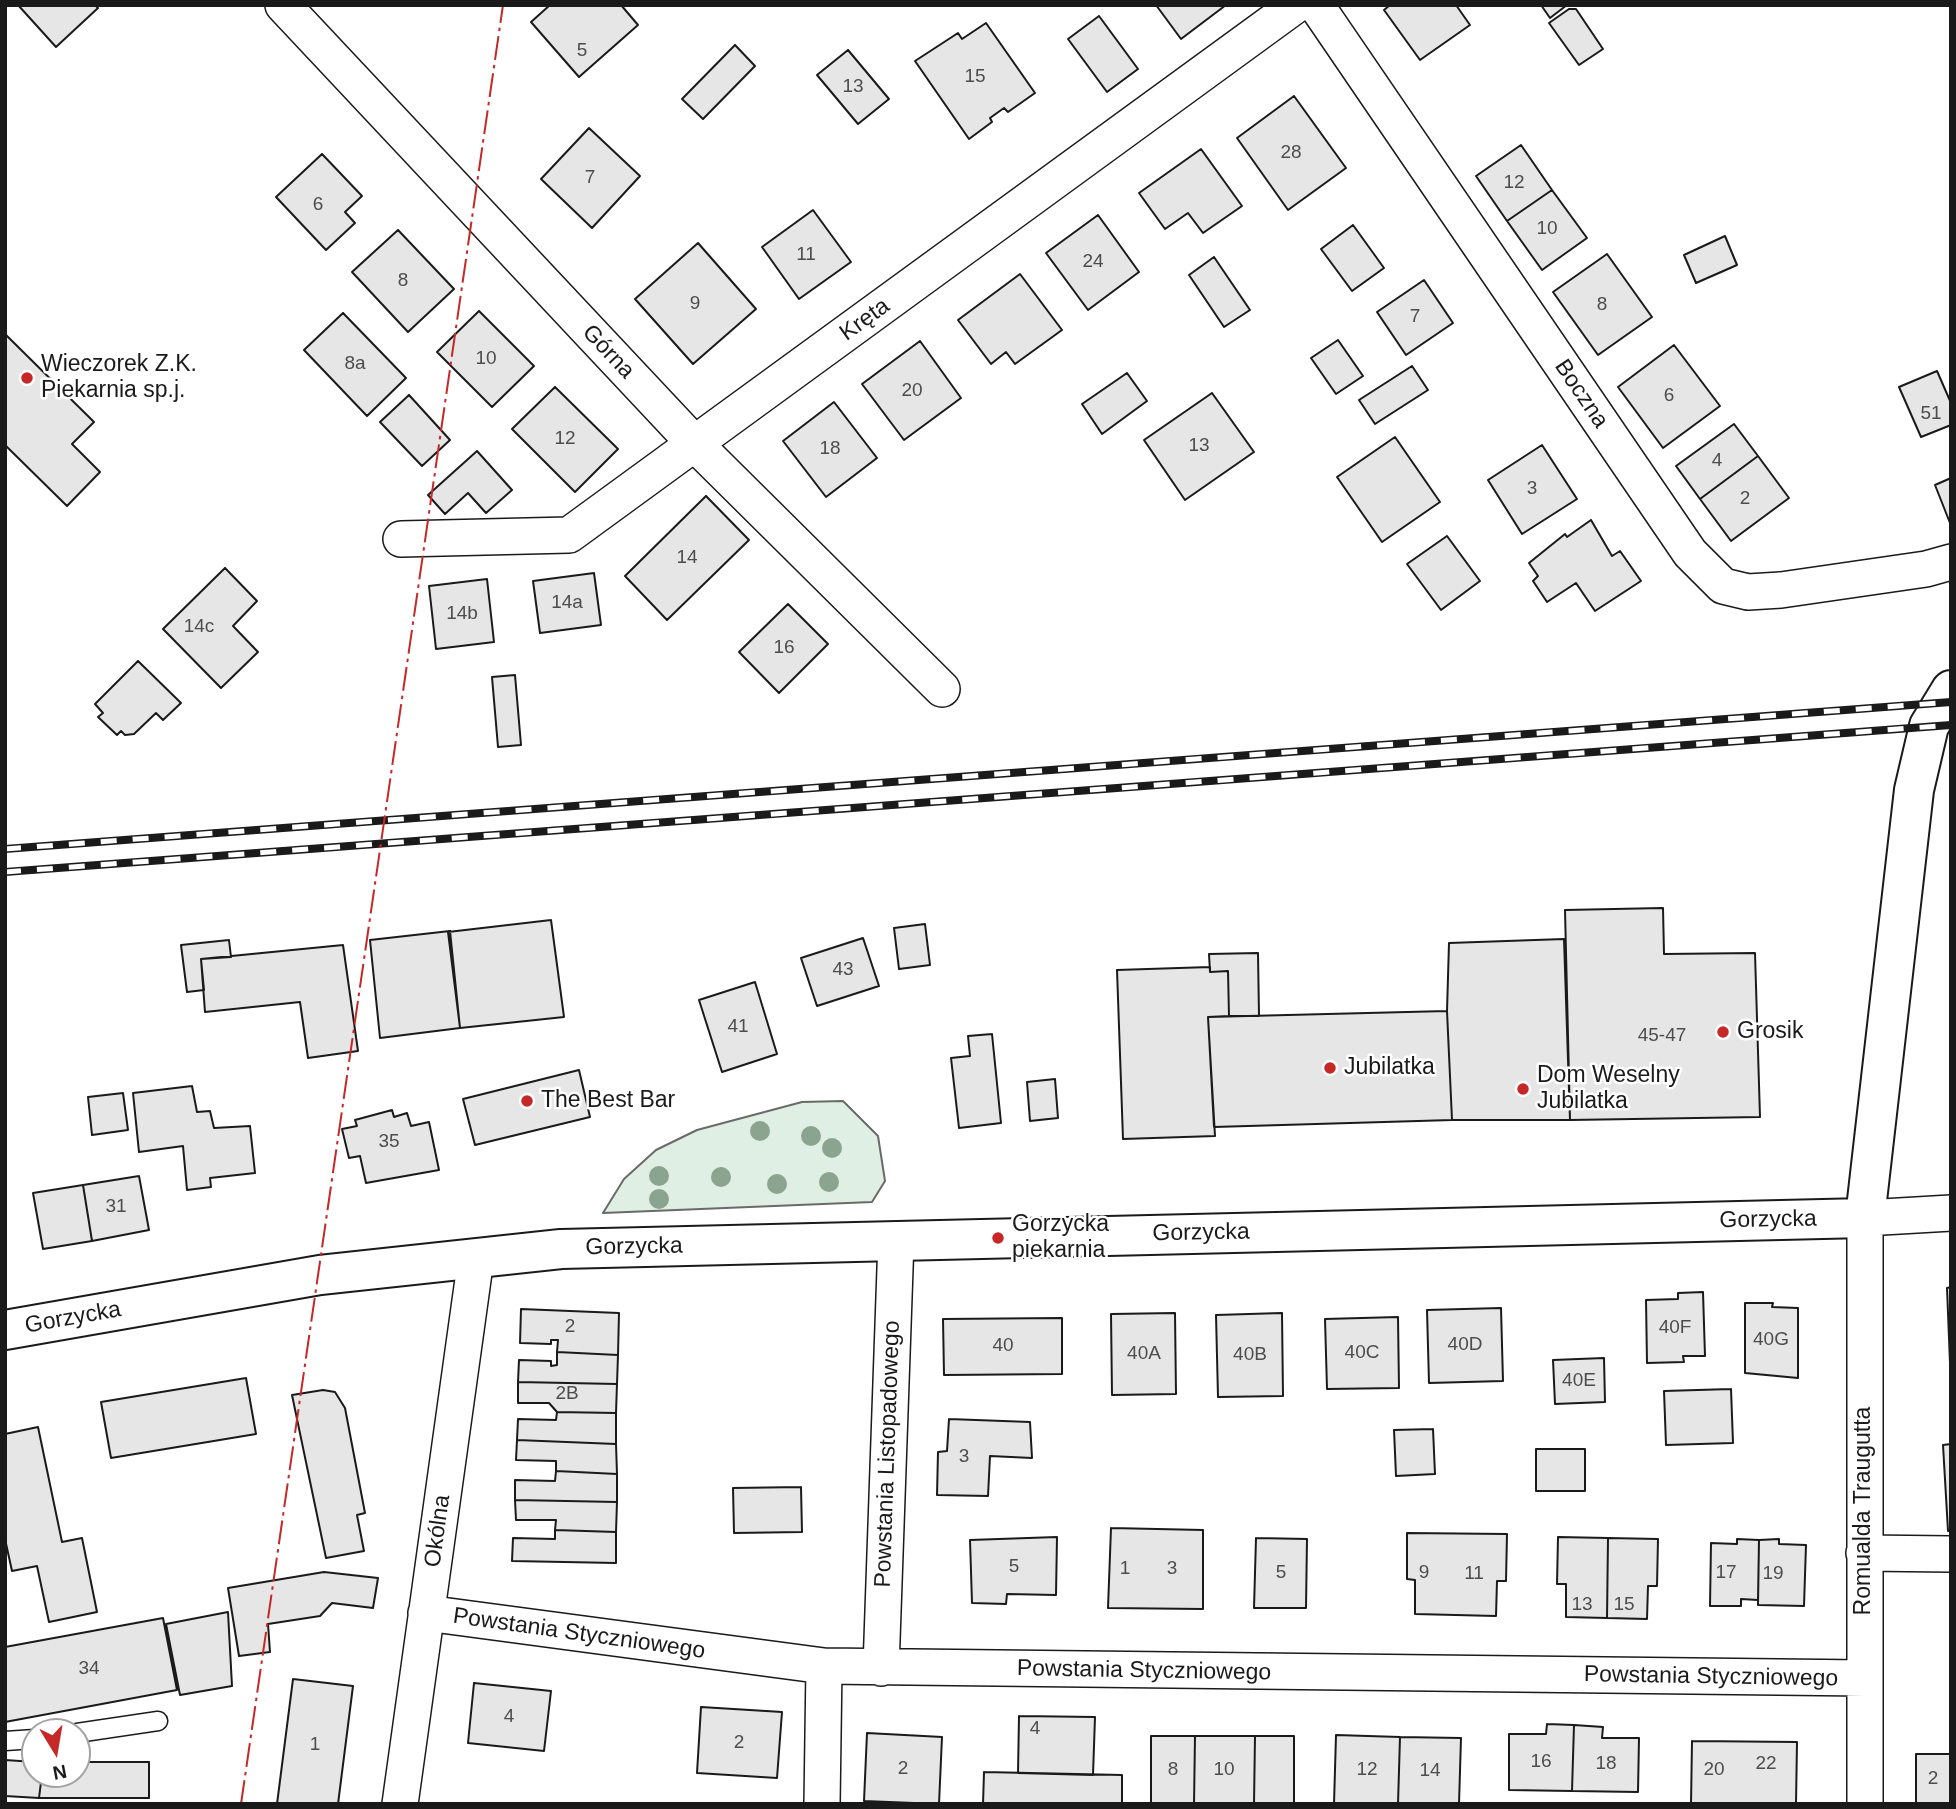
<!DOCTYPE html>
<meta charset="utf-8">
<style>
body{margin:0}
#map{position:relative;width:1956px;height:1809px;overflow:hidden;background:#fff;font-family:Helvetica,sans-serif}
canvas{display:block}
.frame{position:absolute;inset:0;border:7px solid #1a1a1a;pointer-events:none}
.north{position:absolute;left:21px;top:1718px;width:70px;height:70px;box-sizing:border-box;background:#fff;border:2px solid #a3a3a3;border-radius:50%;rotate:169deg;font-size:19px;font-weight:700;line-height:28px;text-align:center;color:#1a1a1a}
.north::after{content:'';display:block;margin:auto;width:24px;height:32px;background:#c62828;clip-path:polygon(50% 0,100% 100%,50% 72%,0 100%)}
</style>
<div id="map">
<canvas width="1956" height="1809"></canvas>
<div class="frame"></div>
<div class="north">N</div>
</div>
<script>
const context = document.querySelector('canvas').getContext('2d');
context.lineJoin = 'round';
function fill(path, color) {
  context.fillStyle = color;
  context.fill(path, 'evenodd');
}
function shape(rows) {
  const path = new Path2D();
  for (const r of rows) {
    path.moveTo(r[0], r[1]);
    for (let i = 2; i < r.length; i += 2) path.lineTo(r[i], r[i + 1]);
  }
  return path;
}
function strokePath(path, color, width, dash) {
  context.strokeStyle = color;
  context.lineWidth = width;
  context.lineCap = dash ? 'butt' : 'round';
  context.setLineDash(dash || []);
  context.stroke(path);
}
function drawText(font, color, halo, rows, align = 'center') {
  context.font = font + ' Helvetica,sans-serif';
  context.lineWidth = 5;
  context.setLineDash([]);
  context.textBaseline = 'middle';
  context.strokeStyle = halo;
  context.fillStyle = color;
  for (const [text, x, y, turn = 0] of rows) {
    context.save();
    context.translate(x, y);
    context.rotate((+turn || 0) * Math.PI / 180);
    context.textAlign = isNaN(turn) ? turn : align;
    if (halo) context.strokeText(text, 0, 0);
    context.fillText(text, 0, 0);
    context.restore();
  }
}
const green = shape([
 [843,1101,878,1136,885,1181,872,1202,603,1213,624,1179,656,1150,697,1130,802,1102,843,1101]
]);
const building = shape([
 [18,5,95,5,98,8,56,47,18,5],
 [550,5,621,5,638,25,579,77,531,22,550,5],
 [1156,5,1226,5,1181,39,1156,5],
 [1390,5,1456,5,1470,25,1420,60,1384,10,1390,5],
 [1541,5,1567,5,1550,18,1541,5],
 [1569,9,1576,9,1603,49,1579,65,1549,23,1569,9],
 [1099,16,1138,69,1107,92,1068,39,1099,16],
 [986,23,1035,93,1008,112,1004,108,990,118,992,122,969,139,915,61,958,33,962,39,986,23],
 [735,45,755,66,703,119,682,99,735,45],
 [848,50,889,99,858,124,817,75,848,50],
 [1294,96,1346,168,1288,210,1237,138,1294,96],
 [589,128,640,176,592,228,541,179,589,128],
 [1521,145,1552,190,1507,221,1476,176,1521,145],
 [1201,149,1242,206,1203,233,1188,213,1165,229,1139,193,1201,149],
 [322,154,362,196,345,212,355,223,326,250,276,197,322,154],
 [1552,190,1587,238,1542,270,1507,221,1552,190],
 [813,210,851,262,799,299,762,247,813,210],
 [1098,215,1139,272,1088,310,1046,253,1098,215],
 [1353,225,1384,268,1352,291,1321,249,1353,225],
 [398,230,454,289,408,332,352,272,398,230],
 [1725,236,1737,265,1696,283,1684,255,1725,236],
 [698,243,756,309,693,364,635,299,698,243],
 [1607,254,1652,317,1598,355,1553,292,1607,254],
 [1214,257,1250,310,1224,327,1189,275,1214,257],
 [1020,274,1062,330,1015,364,1006,352,991,364,958,320,1020,274],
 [1424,280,1453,323,1406,355,1377,312,1424,280],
 [479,311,534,366,492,407,437,352,479,311],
 [343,313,406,378,367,416,304,350,343,313],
 [5,334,94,422,72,444,100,472,67,506,5,445,5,334],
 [1338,340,1363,376,1336,394,1311,358,1338,340],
 [920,341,961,398,904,440,862,384,920,341],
 [1674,345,1720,406,1663,448,1618,387,1674,345],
 [1412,366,1428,390,1375,424,1359,400,1412,366],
 [1937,371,1951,403,1951,425,1921,437,1899,387,1937,371],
 [1127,373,1147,401,1102,434,1082,404,1127,373],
 [555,387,618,449,575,492,512,429,555,387],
 [1212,393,1254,452,1185,500,1144,440,1212,393],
 [409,395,450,440,422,466,380,422,409,395],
 [834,402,877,458,826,497,783,441,834,402],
 [1734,424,1758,456,1700,499,1676,466,1734,424],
 [1395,437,1440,502,1382,542,1337,477,1395,437],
 [1542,445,1577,499,1522,534,1488,480,1542,445],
 [477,451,512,490,486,513,468,493,445,514,428,495,477,451],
 [1758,456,1789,498,1731,541,1700,499,1758,456],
 [1951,478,1951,522,1950,523,1935,485,1951,478],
 [706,496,749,540,667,620,625,576,706,496],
 [1591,520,1612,556,1620,551,1641,581,1595,611,1576,583,1547,602,1533,581,1538,576,1529,563,1565,534,1567,537,1591,520],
 [1447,536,1480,581,1441,610,1407,564,1447,536],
 [225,568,257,601,233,626,258,652,221,688,163,629,225,568],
 [594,573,601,625,540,633,533,581,594,573],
 [487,579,494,642,436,649,429,586,487,579],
 [788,604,828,644,779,693,739,652,788,604],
 [138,661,181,703,163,720,156,713,134,734,125,735,121,731,117,735,98,717,103,713,95,704,138,661],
 [515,675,521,745,498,747,492,677,515,675],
 [1663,908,1664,954,1755,953,1760,1117,1570,1120,1565,910,1663,908],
 [551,920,564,1017,460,1028,448,932,551,920],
 [925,924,930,965,899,969,894,928,925,924],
 [450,931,460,1028,380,1038,370,940,450,931],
 [863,938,879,986,817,1006,801,958,863,938],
 [1564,939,1570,1120,1452,1120,1447,1011,1449,943,1564,939],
 [229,940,231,957,201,959,204,990,187,992,181,945,229,940],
 [343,945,358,1051,308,1058,300,1002,205,1012,201,959,343,945],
 [1258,953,1259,1016,1229,1016,1228,971,1210,972,1209,954,1258,953],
 [1210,967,1210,972,1228,971,1229,1016,1208,1017,1215,1136,1123,1139,1117,970,1210,967],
 [755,982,777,1054,722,1072,699,1000,755,982],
 [1447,1011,1452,1120,1214,1127,1208,1017,1447,1011],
 [992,1034,1001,1123,959,1128,951,1058,970,1056,968,1036,992,1034],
 [579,1070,590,1117,475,1145,463,1099,579,1070],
 [1055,1079,1058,1118,1030,1121,1027,1082,1055,1079],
 [192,1086,197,1112,210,1111,214,1128,250,1126,255,1173,210,1178,211,1187,187,1190,183,1146,139,1152,133,1093,192,1086],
 [123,1093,128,1130,92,1135,88,1097,123,1093],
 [392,1110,394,1117,407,1113,411,1126,429,1122,439,1170,366,1183,360,1156,349,1158,342,1129,357,1126,355,1120,392,1110],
 [139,1176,149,1230,92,1241,83,1185,139,1176],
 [83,1185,92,1241,43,1249,33,1193,83,1185],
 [1951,1287,1951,1363,1950,1363,1947,1288,1951,1287],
 [1703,1292,1705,1356,1683,1356,1684,1362,1647,1363,1646,1300,1678,1299,1678,1293,1703,1292],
 [1745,1303,1773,1303,1772,1307,1798,1308,1798,1378,1745,1373,1745,1303],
 [1501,1308,1503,1381,1429,1383,1427,1310,1501,1308],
 [521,1309,619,1313,618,1355,557,1352,558,1340,551,1340,551,1344,520,1343,521,1309],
 [1175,1313,1176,1394,1112,1395,1111,1314,1175,1313],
 [1282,1313,1283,1396,1218,1397,1216,1315,1282,1313],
 [1398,1317,1399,1388,1327,1389,1325,1319,1398,1317],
 [1062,1318,1062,1374,944,1375,943,1319,1062,1318],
 [557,1352,618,1355,617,1384,518,1382,519,1360,551,1361,551,1366,557,1365,557,1352],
 [1604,1358,1605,1402,1555,1404,1553,1360,1604,1358],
 [246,1378,256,1434,111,1458,101,1402,246,1378],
 [518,1382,617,1384,616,1413,557,1412,549,1403,518,1403,518,1382],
 [1731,1389,1733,1443,1666,1445,1664,1391,1731,1389],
 [323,1390,335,1392,345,1408,365,1513,357,1515,364,1551,326,1558,292,1395,323,1390],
 [557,1412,616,1413,616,1444,517,1440,518,1419,556,1420,557,1412],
 [949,1419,1030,1422,1032,1458,990,1456,988,1496,937,1495,938,1452,947,1451,949,1419],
 [38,1427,62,1542,82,1538,97,1612,49,1622,37,1566,12,1571,5,1539,5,1434,38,1427],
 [1433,1429,1435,1474,1396,1476,1394,1430,1433,1429],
 [517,1440,616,1444,617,1474,556,1471,556,1461,516,1460,517,1440],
 [1951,1444,1951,1531,1948,1531,1943,1445,1951,1444],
 [1536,1449,1585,1449,1585,1491,1536,1491,1536,1449],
 [556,1471,617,1474,617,1502,515,1500,515,1480,555,1481,556,1471],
 [801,1487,802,1532,734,1533,733,1488,801,1487],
 [515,1500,617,1502,616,1532,555,1530,556,1520,516,1520,515,1500],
 [1111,1528,1203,1530,1203,1609,1108,1608,1111,1528],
 [555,1530,616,1532,616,1563,512,1561,513,1538,555,1539,555,1530],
 [1407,1533,1507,1534,1506,1581,1497,1581,1496,1616,1415,1614,1415,1580,1407,1579,1407,1533],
 [1057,1537,1056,1595,1007,1594,1006,1604,972,1603,970,1540,1057,1537],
 [1558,1537,1608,1538,1607,1618,1566,1617,1566,1584,1557,1584,1558,1537],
 [1256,1538,1307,1539,1306,1608,1254,1608,1256,1538],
 [1608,1538,1658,1539,1657,1586,1648,1586,1647,1619,1607,1618,1608,1538],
 [1737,1539,1759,1540,1758,1600,1741,1599,1741,1606,1710,1606,1711,1543,1737,1544,1737,1539],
 [1779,1539,1779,1544,1806,1545,1804,1606,1758,1605,1759,1540,1779,1539],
 [324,1572,378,1578,373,1608,332,1603,320,1616,268,1624,270,1652,239,1656,228,1588,324,1572],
 [228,1612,232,1686,180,1695,166,1624,228,1612],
 [163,1618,177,1690,5,1722,5,1647,163,1618],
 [293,1679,353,1686,338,1804,277,1804,293,1679],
 [474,1683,551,1691,544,1751,468,1743,474,1683],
 [701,1707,782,1712,777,1778,697,1773,701,1707],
 [1019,1716,1095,1717,1093,1775,1018,1773,1019,1716],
 [1547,1724,1574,1725,1572,1791,1509,1790,1509,1734,1546,1734,1547,1724],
 [1574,1725,1603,1727,1602,1738,1639,1738,1638,1792,1572,1791,1574,1725],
 [867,1733,942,1737,939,1804,864,1801,867,1733],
 [1336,1735,1400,1737,1398,1804,1334,1804,1336,1735],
 [1151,1736,1195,1736,1194,1804,1151,1804,1151,1736],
 [1195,1736,1255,1736,1254,1804,1194,1804,1195,1736],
 [1255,1736,1294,1736,1294,1804,1254,1804,1255,1736],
 [1400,1737,1461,1738,1459,1804,1398,1804,1400,1737],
 [1692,1741,1797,1742,1796,1804,1691,1804,1692,1741],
 [1916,1754,1951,1754,1951,1804,1916,1804,1916,1754],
 [5,1760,35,1762,35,1774,42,1774,39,1798,5,1796,5,1760],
 [77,1762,149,1762,149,1798,39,1798,42,1774,77,1774,77,1762],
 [984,1772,1122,1775,1122,1804,983,1804,984,1772]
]);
const service = shape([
 [77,1733,158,1721],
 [5,1741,35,1739]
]);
const minor = shape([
 [283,5,695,444,942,689],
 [1316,5,1690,553,1723,586,1748,592,1781,590,1926,569,1951,562],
 [401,539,569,535,1296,5],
 [1864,1553,1951,1554],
 [426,1613,824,1666,1865,1678],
 [881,1668,896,1240],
 [400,1804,476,1258],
 [822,1804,824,1666],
 [1865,1804,1865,1218,1951,1213]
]);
const tertiary = shape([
 [5,1330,320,1275,561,1249,1865,1218,1914,790,1929,726,1951,690]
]);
const rail = shape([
 [5,849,1951,702],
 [5,872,1951,725]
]);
const power = shape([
 [241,1804,503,5]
]);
const trees = [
 [760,1131],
 [811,1136],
 [832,1148],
 [659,1176],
 [721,1177],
 [829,1182],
 [777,1184],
 [659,1199]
];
const markers = [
 [27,378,7,"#c62828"],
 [1723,1032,7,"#c62828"],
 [1330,1068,7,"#c62828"],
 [1523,1089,7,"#c62828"],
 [527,1101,7,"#c62828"],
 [998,1238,7,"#c62828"]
];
const numberNames = [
 ["5",582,51],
 ["15",975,77],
 ["13",853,87],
 ["28",1291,153],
 ["7",590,178],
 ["12",1514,183],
 ["6",318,205],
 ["10",1547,229],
 ["11",806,255],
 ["24",1093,262],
 ["8",403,281],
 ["9",695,304],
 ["8",1602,305],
 ["7",1415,317],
 ["10",486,359],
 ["8a",355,364],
 ["20",912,391],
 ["6",1669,396],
 ["51",1931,414],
 ["12",565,439],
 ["13",1199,446],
 ["18",830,449],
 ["4",1717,461],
 ["3",1532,489],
 ["2",1745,499],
 ["14",687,558],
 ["14a",567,603],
 ["14b",462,614],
 ["14c",199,627],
 ["16",784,648],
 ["43",843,970],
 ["41",738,1027],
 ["45-47",1662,1036],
 ["35",389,1142],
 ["31",116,1207],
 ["2",570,1327],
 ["40F",1675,1328],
 ["40G",1771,1340],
 ["40D",1465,1345],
 ["40",1003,1346],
 ["40C",1362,1353],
 ["40A",1144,1354],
 ["40B",1250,1355],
 ["40E",1579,1381],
 ["2B",567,1394],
 ["3",964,1457],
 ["5",1014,1567],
 ["1",1125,1569],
 ["3",1172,1569],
 ["5",1281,1573],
 ["9",1424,1573],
 ["17",1726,1573],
 ["11",1474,1574],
 ["19",1773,1574],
 ["13",1582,1605],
 ["15",1624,1605],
 ["34",89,1669],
 ["4",509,1717],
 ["4",1035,1729],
 ["2",739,1743],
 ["1",315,1745],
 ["16",1541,1762],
 ["18",1606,1764],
 ["22",1766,1764],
 ["2",903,1769],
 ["8",1173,1770],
 ["10",1224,1770],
 ["12",1367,1770],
 ["20",1714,1770],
 ["14",1430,1771],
 ["2",1933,1779]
];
const streetNames = [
 ["Kręta",865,320,-36],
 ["Górna",608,352,47],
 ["Boczna",1581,394,56],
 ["Gorzycka",1768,1220,-1],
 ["Gorzycka",1201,1233,-1],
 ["Gorzycka",634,1247,-1],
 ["Gorzycka",73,1318,-10],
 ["Powstania Listopadowego",888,1454,-88],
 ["Romualda Traugutta",1864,1511,-90],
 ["Okólna",438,1531,-82],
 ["Powstania Styczniowego",579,1634,8],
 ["Powstania Styczniowego",1144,1671,1],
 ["Powstania Styczniowego",1711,1677,1]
];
const poiNames = [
 ["Wieczorek Z.K.",41,365],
 ["Piekarnia sp.j.",41,391],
 ["Grosik",1737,1032],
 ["Jubilatka",1344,1068],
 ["Dom Weselny",1537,1076],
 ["Jubilatka",1537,1102],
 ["The Best Bar",541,1101],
 ["Gorzycka",1012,1225],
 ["piekarnia",1012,1251]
];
fill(green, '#e0efe3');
strokePath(green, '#6a6a6a', 2);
fill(building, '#e6e6e6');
strokePath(building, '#1a1a1a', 2);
strokePath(service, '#1a1a1a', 21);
strokePath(minor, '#1a1a1a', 38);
strokePath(tertiary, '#1a1a1a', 42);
strokePath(service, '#fff', 18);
strokePath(minor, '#fff', 35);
strokePath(tertiary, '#fff', 38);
strokePath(rail, '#1a1a1a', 8);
strokePath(rail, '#fff', 5, [16]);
strokePath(power, '#c62828', 2, [24, 5, 3.5, 5]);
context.fillStyle = '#8aa48f';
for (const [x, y] of trees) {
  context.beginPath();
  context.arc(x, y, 10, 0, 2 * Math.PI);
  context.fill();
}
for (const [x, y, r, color] of markers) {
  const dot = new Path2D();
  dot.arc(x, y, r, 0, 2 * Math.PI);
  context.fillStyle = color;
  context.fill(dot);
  strokePath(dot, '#fff', 2.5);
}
drawText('19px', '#4d4d4d', null, numberNames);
drawText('23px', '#1a1a1a', '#fff', streetNames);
drawText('23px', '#1a1a1a', '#fff', poiNames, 'left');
</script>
